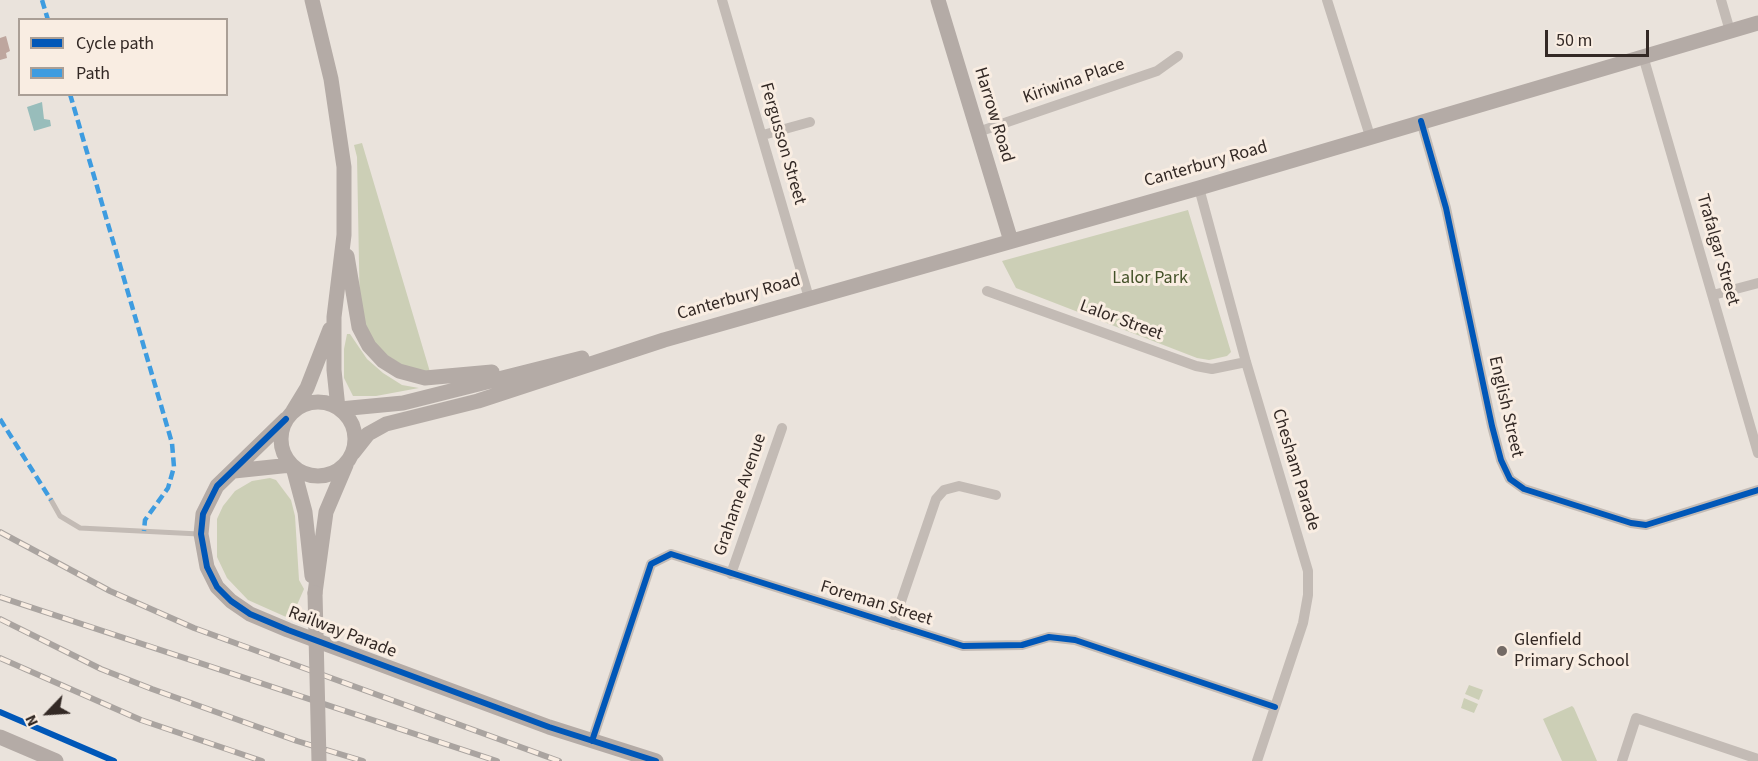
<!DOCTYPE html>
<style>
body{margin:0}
#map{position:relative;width:1758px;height:761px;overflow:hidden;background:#eae3dc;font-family:"Source Sans 3",sans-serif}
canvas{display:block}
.legend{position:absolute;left:18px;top:18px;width:210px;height:78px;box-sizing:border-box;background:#f9ede2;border:2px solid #aa9f96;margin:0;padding:8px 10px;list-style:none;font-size:18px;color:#332925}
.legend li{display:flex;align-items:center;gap:12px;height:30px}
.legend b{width:30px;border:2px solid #aa9f96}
.north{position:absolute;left:18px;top:683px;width:60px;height:60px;-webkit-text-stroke:4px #f9ede2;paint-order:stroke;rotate:245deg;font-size:16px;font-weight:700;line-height:24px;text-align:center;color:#332925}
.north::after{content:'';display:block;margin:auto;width:21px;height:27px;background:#332925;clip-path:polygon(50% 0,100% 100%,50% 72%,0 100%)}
.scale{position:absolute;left:1545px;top:30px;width:104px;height:27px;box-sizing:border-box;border:3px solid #332925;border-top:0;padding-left:8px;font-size:18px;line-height:21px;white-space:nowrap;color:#332925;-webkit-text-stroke:4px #f9ede2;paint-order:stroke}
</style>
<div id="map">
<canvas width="1758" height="761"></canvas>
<ul class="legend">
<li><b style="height:8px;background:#0057b8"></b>Cycle path</li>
<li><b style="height:8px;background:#3e9ce0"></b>Path</li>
</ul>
<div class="north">N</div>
<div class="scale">50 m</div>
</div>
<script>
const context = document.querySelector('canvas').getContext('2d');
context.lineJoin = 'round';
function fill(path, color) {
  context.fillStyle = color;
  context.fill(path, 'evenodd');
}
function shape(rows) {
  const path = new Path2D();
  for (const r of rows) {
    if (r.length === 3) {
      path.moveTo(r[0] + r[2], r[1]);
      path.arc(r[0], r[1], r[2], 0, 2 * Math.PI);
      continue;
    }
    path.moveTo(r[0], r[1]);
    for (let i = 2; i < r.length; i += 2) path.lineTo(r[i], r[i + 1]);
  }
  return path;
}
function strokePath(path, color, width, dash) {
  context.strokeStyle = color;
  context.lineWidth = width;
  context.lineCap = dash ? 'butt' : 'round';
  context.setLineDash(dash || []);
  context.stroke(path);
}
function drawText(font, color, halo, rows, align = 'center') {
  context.font = font + ' "Source Sans 3",sans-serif';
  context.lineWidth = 6;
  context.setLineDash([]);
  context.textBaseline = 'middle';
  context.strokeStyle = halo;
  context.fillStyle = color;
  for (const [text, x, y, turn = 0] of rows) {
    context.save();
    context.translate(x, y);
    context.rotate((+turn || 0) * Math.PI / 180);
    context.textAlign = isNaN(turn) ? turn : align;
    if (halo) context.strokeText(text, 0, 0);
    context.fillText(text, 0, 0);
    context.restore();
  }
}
const green = shape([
 [362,143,430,372,404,366,385,354,371,339,360,316,357,157,354,145],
 [1188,210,1231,352,1227,356,1209,360,1197,358,1016,288,1002,261],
 [347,334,350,334,367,359,383,373,402,385,419,388,376,396,353,396,344,378,344,349],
 [270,478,276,480,291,500,295,516,299,580,304,589,297,605,303,615,304,625,248,600,227,578,217,557,217,519,223,506,235,491,252,481],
 [1469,685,1483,690,1479,700,1465,694],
 [1464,698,1478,704,1474,713,1461,708],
 [1572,706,1574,708,1597,761,1562,761,1543,719]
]);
const water = shape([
 [42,102,44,119,50,120,51,126,34,131,27,107]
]);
const building = shape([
 [6,36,10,51,6,53,7,58,0,60,0,38]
]);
const lane = shape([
 [51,500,60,516,80,528,199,534]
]);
const street = shape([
 [722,0,809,298],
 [1327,0,1370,136],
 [1721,0,1730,31],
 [1643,56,1758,453],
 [1421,121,1446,208,1492,426,1501,460,1510,479,1524,489,1631,523,1646,525,1758,490],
 [978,132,1157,71,1178,56],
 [763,135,810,122],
 [1199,188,1246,362,1308,571,1308,595,1303,623,1257,761],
 [987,291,1196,366,1212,369,1246,362],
 [1713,295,1758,283],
 [731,574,782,428],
 [893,625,936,499,944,490,959,486,996,495],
 [592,741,651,564,671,554,963,646,1022,645,1049,637,1075,640,1275,707],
 [1622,761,1636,718,1758,759]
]);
const secondary = shape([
 [312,0,331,79,344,167,344,235,334,317,334,370,338,408],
 [938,0,1011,241],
 [347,256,359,327,369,346,383,361,399,371,425,378,492,372],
 [318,439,37],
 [340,409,403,403,582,358],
 [293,411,307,388,330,329],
 [286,419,217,486,203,514,201,534,207,567,217,587,231,601,250,614,288,630,549,727,656,761],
 [353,453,368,434,386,424,478,401,664,340,1199,188,1758,23],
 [293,467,305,512,312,576],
 [234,471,291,465],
 [315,593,326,512,346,465],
 [0,737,56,761]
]);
const rail = shape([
 [0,532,110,591,194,628,559,761],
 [0,597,497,761],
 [0,619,101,669,152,689,297,741,363,761],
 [0,658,141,720,262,761]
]);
const secondaryBridge = shape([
 [315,593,319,761]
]);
const quiet = shape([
 [42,0,48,20],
 [70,94,172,443,174,467,168,488,145,520,144,531],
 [0,419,51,500]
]);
const cycleway = shape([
 [1421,121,1446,208,1492,426,1501,460,1510,479,1524,489,1631,523,1646,525,1758,490],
 [286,419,217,486,203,514,201,534,207,567,217,587,231,601,250,614,288,630,549,727,656,761],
 [0,712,114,761],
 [592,741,651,564,671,554,963,646,1022,645,1049,637,1075,640,1275,707]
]);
const markers = [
 [1502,651,6,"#736a65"]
];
const streetNames = [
 ["Kiriwina Place",1074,82,-19],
 ["Harrow Road",993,115,73],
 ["Fergusson Street",782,144,74],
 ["Canterbury Road",1206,165,-16],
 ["Trafalgar Street",1717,250,74],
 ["Canterbury Road",739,298,-16],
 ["Lalor Street",1121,321,20],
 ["English Street",1505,407,77],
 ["Chesham Parade",1295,470,73],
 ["Grahame Avenue",741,495,-71],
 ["Foreman Street",876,604,17],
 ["Railway Parade",342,633,21]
];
const parkNames = [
 ["Lalor Park",1150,279]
];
const poiNames = [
 ["Glenfield",1514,641],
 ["Primary School",1514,662]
];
fill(green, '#cccfb6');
fill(water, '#98bdbb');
fill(building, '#bea69e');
strokePath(lane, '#c3bbb5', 5);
strokePath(street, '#c3bbb5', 10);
strokePath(secondary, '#b4aba6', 15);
strokePath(rail, '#aaa4a0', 6);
strokePath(rail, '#f9ede2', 4, [11]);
strokePath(secondaryBridge, '#b4aba6', 15);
strokePath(quiet, '#3e9ce0', 4.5, [9, 4.5]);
strokePath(cycleway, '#0057b8', 6);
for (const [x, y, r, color] of markers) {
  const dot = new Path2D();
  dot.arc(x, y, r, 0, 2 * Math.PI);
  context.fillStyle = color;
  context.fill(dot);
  strokePath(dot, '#f9ede2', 2);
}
drawText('18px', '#332925', '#f9ede2', streetNames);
drawText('18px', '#435128', '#f9ede2', parkNames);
drawText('18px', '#332925', '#f9ede2', poiNames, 'left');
</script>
